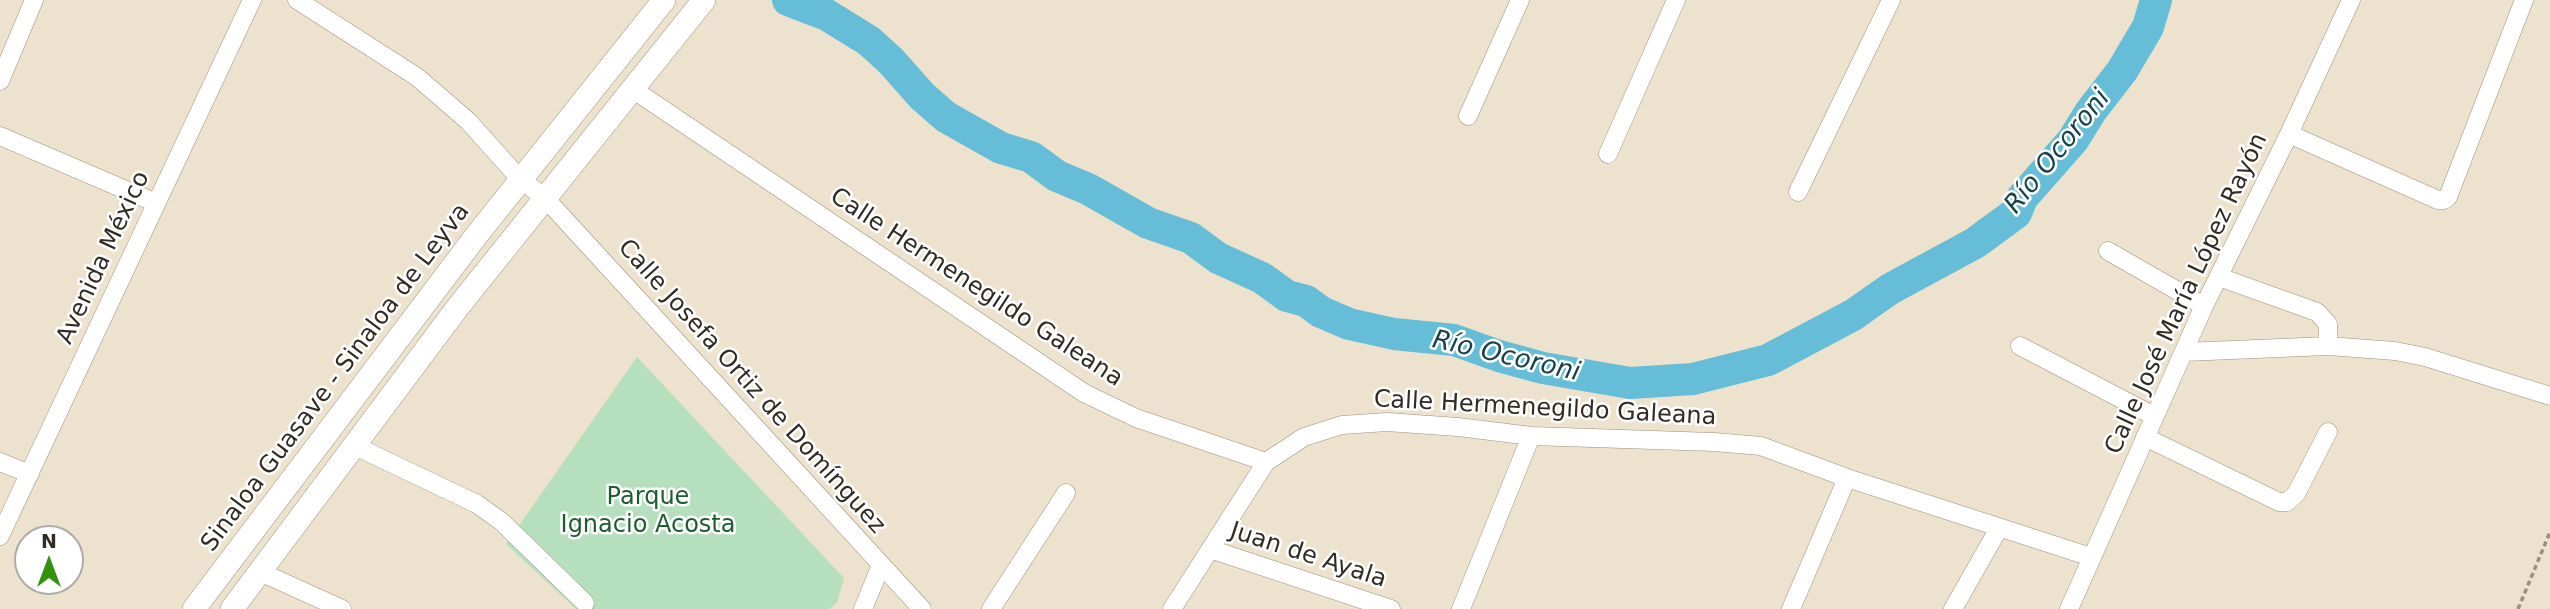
<!DOCTYPE html>
<meta charset="utf-8">
<style>
body{margin:0}
#map{position:relative;width:2550px;height:609px;overflow:hidden;background:#ede2cd;font-family:"DejaVu Sans",sans-serif}
canvas{display:block}
.north{position:absolute;left:14px;top:525px;width:70px;height:70px;box-sizing:border-box;background:#fff;border:2px solid #acaba7;border-radius:50%;rotate:0deg;font-size:19px;font-weight:700;line-height:28px;text-align:center;color:#302c24}
.north::after{content:'';display:block;margin:auto;width:24px;height:32px;background:#32920e;clip-path:polygon(50% 0,100% 100%,50% 72%,0 100%)}
</style>
<div id="map">
<canvas width="2550" height="609"></canvas>
<div class="north">N</div>
</div>
<script>
const context = document.querySelector('canvas').getContext('2d');
context.lineJoin = 'round';
function fill(path, color) {
  context.fillStyle = color;
  context.fill(path, 'evenodd');
}
function shape(rows) {
  const path = new Path2D();
  for (const r of rows) {
    path.moveTo(r[0], r[1]);
    for (let i = 2; i < r.length; i += 2) path.lineTo(r[i], r[i + 1]);
  }
  return path;
}
function strokePath(path, color, width, dash) {
  context.strokeStyle = color;
  context.lineWidth = width;
  context.lineCap = dash ? 'butt' : 'round';
  context.setLineDash(dash || []);
  context.stroke(path);
}
function drawText(font, color, halo, rows, align = 'center') {
  context.font = font + ' "DejaVu Sans",sans-serif';
  context.lineWidth = 5;
  context.setLineDash([]);
  context.textBaseline = 'middle';
  context.strokeStyle = halo;
  context.fillStyle = color;
  for (const [text, x, y, turn = 0] of rows) {
    context.save();
    context.translate(x, y);
    context.rotate((+turn || 0) * Math.PI / 180);
    context.textAlign = isNaN(turn) ? turn : align;
    if (halo) context.strokeText(text, 0, 0);
    context.fillText(text, 0, 0);
    context.restore();
  }
}
const green = shape([
 [637,357,844,578,837,602,830,609,576,609,506,544]
]);
const river = shape([
 [788,0,827,15,869,41,891,61,922,96,946,117,1001,148,1031,157,1057,176,1088,189,1148,223,1191,238,1218,258,1262,278,1287,296,1306,301,1321,312,1349,324,1394,334,1454,340,1499,356,1543,368,1630,383,1693,379,1768,360,1853,315,1890,289,1975,243,2016,213,2022,198,2073,140,2091,111,2122,71,2148,27,2156,0]
]);
const path = shape([
 [2518,609,2550,532]
]);
const minor = shape([
 [297,0,417,77,468,121,520,179,545,198,922,609],
 [0,81,34,0],
 [631,88,1084,393,1136,418,1266,462,1304,437,1342,425,1387,422,1458,427,1531,436,1714,442,1761,446,1847,478,2091,557],
 [1468,116,1520,0],
 [2289,134,2438,200,2444,200,2448,197,2524,0],
 [0,136,156,203],
 [1608,154,1676,0],
 [1798,192,1891,0],
 [2108,251,2204,306],
 [2219,277,2317,312,2328,324,2328,346],
 [2020,346,2154,416],
 [2184,352,2328,346,2395,351,2425,357,2550,396],
 [2145,437,2279,502,2287,502,2296,494,2328,432],
 [353,445,477,504,502,522,585,603],
 [0,462,30,474],
 [0,536,252,0],
 [1210,549,1391,609],
 [258,571,342,609],
 [863,609,881,565],
 [991,609,1066,493],
 [1172,609,1266,462],
 [1461,609,1531,436],
 [1791,609,1847,478],
 [1953,609,1999,528],
 [2069,609,2204,306,2289,134,2351,0]
]);
const major = shape([
 [194,609,476,236,664,0],
 [232,609,458,307,704,0]
]);
const streetNames = [
 ["Avenida México",104,258,-65],
 ["Calle Hermenegildo Galeana",976,288,33],
 ["Calle José María López Rayón",2187,294,-65],
 ["Sinaloa Guasave - Sinaloa de Leyva",336,378,-53],
 ["Calle Josefa Ortiz de Domínguez",751,387,48],
 ["Calle Hermenegildo Galeana",1545,409,3],
 ["Juan de Ayala",1308,556,18]
];
const parkNames = [
 ["Parque",648,498],
 ["Ignacio Acosta",648,526]
];
const waterNames = [
 ["Río Ocoroni",2058,152,-51],
 ["Río Ocoroni",1506,357,13]
];
fill(green, '#b6e0bd');
strokePath(river, '#65bdd7', 32);
strokePath(minor, '#9c917e', 19);
strokePath(major, '#9c917e', 24);
strokePath(path, '#999182', 3.5, [5, 3.5]);
strokePath(minor, '#fff', 18);
strokePath(major, '#fff', 23);
drawText('24px', '#302c24', '#fff', streetNames);
drawText('24px', '#1d5d30', '#fff', parkNames);
drawText('italic 26px', '#19414d', '#fff', waterNames);
</script>
